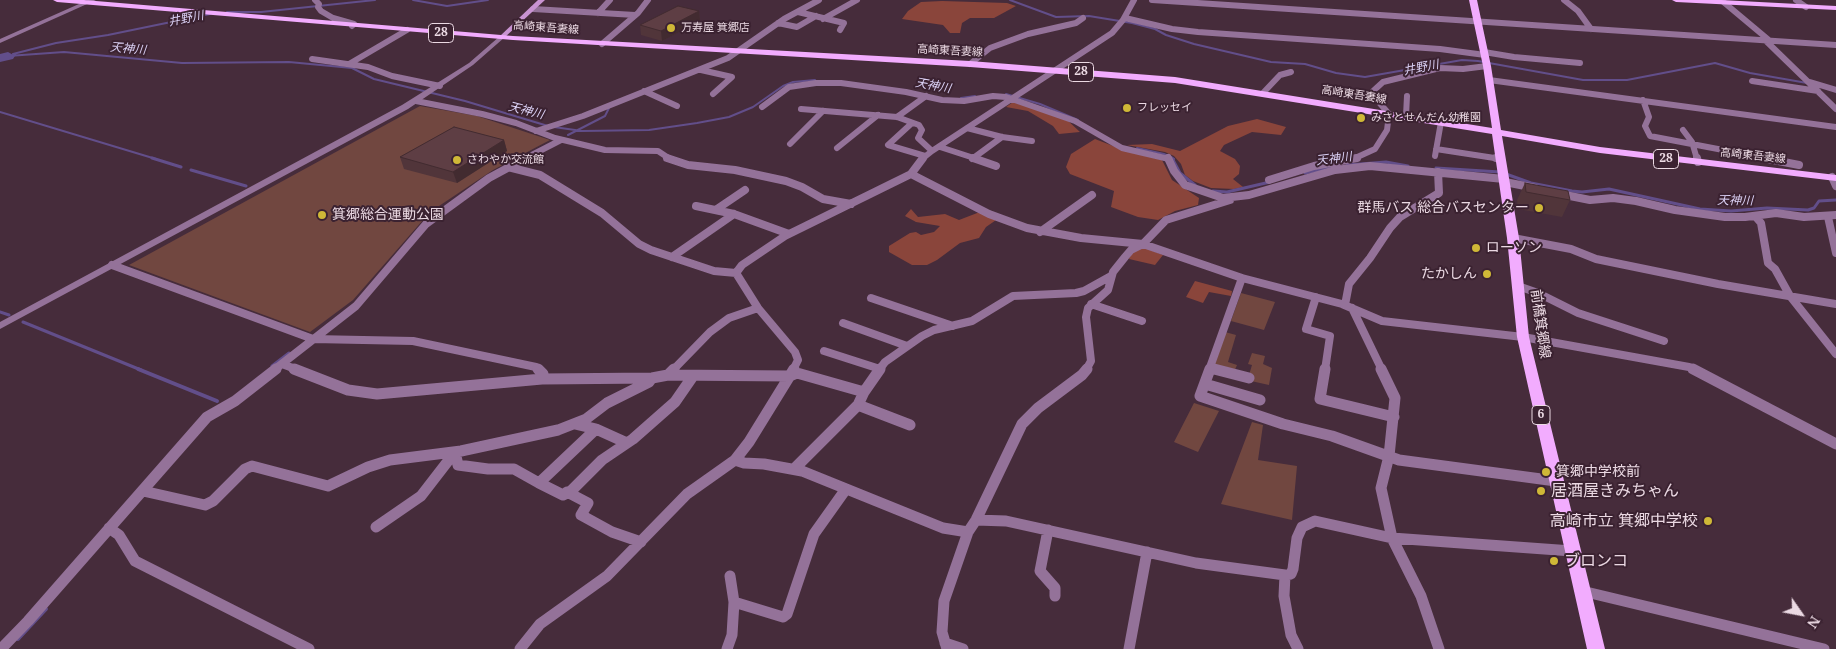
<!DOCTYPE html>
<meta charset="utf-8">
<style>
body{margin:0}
#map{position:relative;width:1836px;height:649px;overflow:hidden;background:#462c3b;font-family:"Noto Serif",serif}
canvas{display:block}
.north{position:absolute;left:1776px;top:589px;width:50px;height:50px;-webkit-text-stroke:4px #3b2231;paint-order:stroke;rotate:123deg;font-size:14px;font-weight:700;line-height:20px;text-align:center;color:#ebd9e3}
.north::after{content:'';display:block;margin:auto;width:18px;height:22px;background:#ebd9e3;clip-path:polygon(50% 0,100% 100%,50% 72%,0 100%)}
</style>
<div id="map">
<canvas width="1836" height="649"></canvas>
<div class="north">N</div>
</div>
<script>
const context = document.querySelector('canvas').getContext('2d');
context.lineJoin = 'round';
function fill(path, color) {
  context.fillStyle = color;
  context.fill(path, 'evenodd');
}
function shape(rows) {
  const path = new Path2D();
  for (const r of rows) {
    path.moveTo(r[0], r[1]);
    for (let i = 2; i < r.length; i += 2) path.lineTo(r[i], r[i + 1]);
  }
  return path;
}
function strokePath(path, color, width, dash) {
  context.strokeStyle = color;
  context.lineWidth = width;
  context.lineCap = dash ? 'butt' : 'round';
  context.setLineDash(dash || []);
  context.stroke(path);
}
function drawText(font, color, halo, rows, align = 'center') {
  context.font = font + ' "Noto Serif","Noto Sans JP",serif';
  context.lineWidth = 4;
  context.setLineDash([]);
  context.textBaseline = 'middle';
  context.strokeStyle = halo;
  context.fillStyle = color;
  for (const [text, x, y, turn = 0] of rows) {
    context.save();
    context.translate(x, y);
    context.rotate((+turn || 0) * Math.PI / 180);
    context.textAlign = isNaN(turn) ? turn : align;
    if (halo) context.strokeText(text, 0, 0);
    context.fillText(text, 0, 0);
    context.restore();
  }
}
const green = shape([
 [420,106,477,116,550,140,493,170,430,212,353,300,310,332,129,265],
 [1241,293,1275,302,1264,330,1231,321],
 [1225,332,1236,335,1228,362,1237,365,1234,372,1213,367],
 [1252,353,1265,356,1263,364,1272,368,1269,385,1251,381,1249,375,1252,365,1248,364],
 [1194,403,1219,411,1198,452,1174,442],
 [1252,422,1263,425,1258,460,1297,466,1292,520,1221,504]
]);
const forest = shape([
 [942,1,1007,3,1016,6,994,18,970,18,962,23,960,33,950,33,943,25,902,19,908,11,921,2],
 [1013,102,1065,118,1080,132,1059,134,1053,126,1028,111,1006,107],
 [1257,119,1286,127,1281,135,1252,132,1224,145,1220,151,1235,159,1240,166,1239,174,1233,179,1243,187,1234,189,1211,188,1193,181,1185,175,1181,164,1174,156,1165,152,1127,145,1152,144,1180,151,1228,126],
 [1095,139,1126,151,1162,160,1172,180,1199,198,1198,205,1175,211,1158,220,1138,217,1111,207,1114,191,1070,174,1066,167,1071,154],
 [911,209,918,217,945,214,959,220,985,210,999,218,986,227,979,238,960,243,937,260,927,265,912,265,889,252,889,246,910,233,916,232,921,235,934,232,940,226,916,222,905,216],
 [1143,247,1163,255,1155,265,1129,259,1133,251],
 [1195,281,1232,291,1231,296,1209,292,1203,303,1186,297]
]);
const streamFar2 = shape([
 [413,0,447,6,488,0],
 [1010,0,1056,17,1089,16,1132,23,1155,29,1166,35,1194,44,1271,62,1305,64,1336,73,1365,77,1462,60,1478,61,1583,80,1627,80,1715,63,1750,73,1807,83],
 [227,12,261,12,375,0],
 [13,54,56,43,108,35,210,14],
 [8,56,64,52,182,63,289,62,352,68,374,79,465,101,548,126],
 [1006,94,1040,104,1078,120],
 [961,98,975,96],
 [0,112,156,159],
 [554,127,582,131,649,130,697,123,729,117,753,107,783,86,793,82,815,80],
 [568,135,605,116,609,108],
 [1137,148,1164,154,1174,159]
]);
const streamFar1 = shape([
 [152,158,181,167],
 [1172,158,1180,173,1195,185],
 [1347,165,1386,162,1408,166],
 [1436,168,1500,172],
 [191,170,246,186],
 [1305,173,1333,167],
 [1506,174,1531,183,1572,191,1582,192,1609,189,1700,209,1731,211,1767,208,1808,210,1814,208,1819,201,1836,200],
 [1213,191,1227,192,1270,182],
 [0,312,9,315],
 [23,322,141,370],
 [272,366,289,353]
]);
const stream = shape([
 [138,369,217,401],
 [18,639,46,609]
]);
const river = shape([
 [8,52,15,56,13,59,0,62,0,54,8,52]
]);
const minorFar2 = shape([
 [315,0,319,4,318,7,321,11,333,18,354,24,352,26],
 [1152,0,1836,45],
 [1564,0,1578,11,1591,29],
 [1721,0,1770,41],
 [1796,0,1806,7],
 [533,9,635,15],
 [798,12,844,23,840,30],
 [598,13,610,0],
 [1125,18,1172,29,1198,32,1440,49,1485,55],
 [823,19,857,0],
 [778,23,797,27,816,16],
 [1765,40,1836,109],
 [602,44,638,13,648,0],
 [1484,52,1514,57,1580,63],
 [312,59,368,67,392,76,440,86],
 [349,64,407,30],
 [970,64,990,48,1028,34,1076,23,1083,18],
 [701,70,732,77,713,94],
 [1489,80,1836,127],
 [1752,81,1818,91],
 [1810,82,1836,90],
 [644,91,677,106],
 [1263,93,1280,75,1291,72],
 [1643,100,1649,117,1645,126,1650,136,1770,159],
 [416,101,482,114,516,123,555,138,605,150,658,151,670,159],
 [762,107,789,87,816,83,841,83,906,92,942,100,964,101,993,96,1006,97,1075,121,1122,148,1169,159],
 [801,109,897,117,919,125,922,130,918,138,932,151],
 [1406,116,1407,96],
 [897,117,926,96],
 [912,123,888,145,925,156],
 [967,128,1002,137,1032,141],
 [1683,130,1692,142,1697,159],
 [536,131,583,116,728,58,784,19,819,0],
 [790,144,823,111],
 [940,147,977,159],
 [837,148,878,115],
 [1436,149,1501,159],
 [1435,156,1441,122],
 [524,159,561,140],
 [922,159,932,151,1112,33,1123,20,1134,0],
 [972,159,1002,137],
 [1353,159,1375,149,1387,130,1389,114,1371,93,1383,82,1440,68,1463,69,1487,66]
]);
const minorFar1 = shape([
 [667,158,688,165,735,170,786,181,802,187,823,199,851,204],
 [973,158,996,166],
 [1168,158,1174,171,1185,185,1223,198,1249,195,1335,170,1370,166,1504,179],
 [1496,158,1501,159],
 [1697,158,1698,162],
 [1763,158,1799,165],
 [508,167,540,175,602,213,639,244,651,250,714,271,736,273],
 [911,174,989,214,1027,228,1081,238,1143,244,1242,278,1342,304,1382,321,1523,337,1689,367,1696,370],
 [1832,177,1836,186],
 [1269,180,1314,166,1357,158],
 [1505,182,1535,188],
 [1560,194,1590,200,1613,198,1636,201,1675,210,1725,217,1745,217,1776,213,1804,217,1836,215],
 [696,206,734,214,789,234],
 [717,209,745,190],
 [1755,216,1761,223,1768,263,1775,269,1790,296,1836,354],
 [1828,217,1836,253],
 [1040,232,1092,195],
 [1513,238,1571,249,1596,259,1718,284,1836,304],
 [672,257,734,214],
 [112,265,313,339,413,341,536,367,539,370],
 [1518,286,1538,293,1578,313,1664,341],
 [1316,297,1306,329,1330,336,1325,370],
 [871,298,953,326],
 [1091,304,1142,321],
 [1345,305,1349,284,1370,258,1390,228,1400,217,1439,193,1438,172],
 [1352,308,1382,370],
 [843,323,907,346],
 [824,351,880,369],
 [282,364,298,370],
 [1210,368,1218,370],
 [274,370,356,306,426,224,489,178,526,158],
 [673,370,710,332,729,318,758,308],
 [793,370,798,360,795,352,758,308,736,273,742,265,785,236,911,174,923,158],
 [879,370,885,362,922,336,934,330,972,321,1013,296,1076,293,1084,291,1111,276],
 [1086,370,1091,361,1086,317,1088,308,1108,290,1113,272,1125,257,1131,250,1143,244,1166,220,1230,200],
 [1209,370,1242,278]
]);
const minor = shape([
 [294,369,348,390,377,394,542,379,652,378,668,375,674,369],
 [538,369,543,374,542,379],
 [1210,369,1200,396,1283,424,1332,436,1399,460,1556,481],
 [1214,369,1249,378],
 [1325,369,1320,399,1394,417],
 [1381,369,1395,398,1389,456,1381,488,1392,538,1421,596,1439,649],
 [1693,369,1836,444],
 [668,375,790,376,797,373,864,392],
 [1205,384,1260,400],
 [858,405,910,425],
 [575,424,596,429,627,443],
 [596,429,539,483,563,495,571,491,602,460,633,439,675,402,693,376],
 [455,452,458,465,488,469,514,469,539,483],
 [735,460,744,463,764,464,802,471,943,528,968,532],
 [794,469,858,405,864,392,880,369],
 [143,491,205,505,213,501,245,469,252,466,328,486,368,467,390,460,461,451,558,430,586,419,607,403,649,382,652,378],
 [567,492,588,503,581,515,612,532,641,542],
 [976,520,1006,521,1196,563,1285,575,1291,574,1293,569,1297,538,1302,527,1315,521,1392,538,1572,551],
 [376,527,421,496,455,452],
 [109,528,119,535,135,561,309,649],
 [1048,530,1040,571,1055,588,1055,596],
 [1285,575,1284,596,1291,635,1298,649],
 [1582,591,1824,649],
 [734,602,783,617,787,614,814,534,846,489],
 [945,643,963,649],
 [1,649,28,621,207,417,235,401,276,369],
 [520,649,540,624,607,576,687,494,735,460,749,442,794,369],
 [727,649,732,635,734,602,730,576],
 [947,649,942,632,944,601,968,532,976,520,1022,424,1038,408,1082,375,1087,369],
 [1129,649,1147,552]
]);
const tertiary = shape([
 [88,0,96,0,0,43,0,39,88,0],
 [500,36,505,37,473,65,408,109,0,329,0,322,402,105,469,63,500,36]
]);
const secondary = shape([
 [538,0,545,0,504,38,500,38,500,36,538,0]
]);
const primary = shape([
 [53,0,84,0,513,36,970,61,1175,77,1492,128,1483,66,1469,0,1477,0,1491,66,1501,130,1600,147,1836,175,1836,181,1600,153,1502,136,1519,238,1529,337,1605,649,1587,649,1517,337,1507,238,1492,134,1175,83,970,67,513,40,57,2,53,0],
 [1672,0,1721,0,1836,6,1836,10,1676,2,1672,0]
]);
const wall = shape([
 [699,11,700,21,662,41,641,35,640,25],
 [504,140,507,151,457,183,404,169,400,157],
 [1525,183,1570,200,1562,217,1518,209,1517,200]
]);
const shadedWall = shape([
 [699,11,700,21,662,41,661,31],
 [504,140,507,151,457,183,453,172]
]);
const building = shape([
 [678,6,699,11,661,31,640,25,678,6],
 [454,127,504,140,453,172,400,157,454,127],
 [1525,183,1568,191,1570,200,1526,192,1525,183]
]);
const markers = [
 [671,28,5,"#cfb837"],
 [1127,108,5,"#cfb837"],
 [1361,118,5,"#cfb837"],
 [457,160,5,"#cfb837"],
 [1539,208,5,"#cfb837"],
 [322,215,5,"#cfb837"],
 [1476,248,5,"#cfb837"],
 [1487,274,5,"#cfb837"],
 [1546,472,5,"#cfb837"],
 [1541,491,5,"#cfb837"],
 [1708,521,5,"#cfb837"],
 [1554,561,5,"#cfb837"]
];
const farStreetnames = [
 ["高崎東吾妻線",546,28,4],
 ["高崎東吾妻線",950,51,3],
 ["高崎東吾妻線",1354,95,9],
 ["高崎東吾妻線",1753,156,6]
];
const farPoinames = [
 ["万寿屋 箕郷店",681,28],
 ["フレッセイ",1137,108],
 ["みさとせんだん幼稚園",1371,118],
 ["さわやか交流館",467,160]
];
const farWaternames = [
 ["井野川",186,19,-11],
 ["天神川",128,49,5],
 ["井野川",1421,68,-11],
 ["天神川",933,86,10],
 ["天神川",526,111,14],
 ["天神川",1334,159,-7],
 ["天神川",1735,201,1]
];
const shields = [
 [441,33,25],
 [1081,72,25],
 [1666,159,25],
 [1541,415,18]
];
const shieldNames = [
 ["28",441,33],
 ["28",1081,72],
 ["28",1666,159],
 ["6",1541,415]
];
const poiNames = [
 ["群馬バス 総合バスセンター",1529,208,"right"],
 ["箕郷総合運動公園",332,215],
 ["ローソン",1486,248],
 ["たかしん",1477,274,"right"],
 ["箕郷中学校前",1556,472]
];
const streetNames = [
 ["前橋箕郷線",1540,324,82]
];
const nearPoinames = [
 ["居酒屋きみちゃん",1551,491],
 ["高崎市立 箕郷中学校",1698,521,"right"],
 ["ブロンコ",1564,561]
];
fill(green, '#714740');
fill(forest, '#8a453b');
strokePath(streamFar2, '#624e8a', 2);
strokePath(streamFar1, '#624e8a', 3);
strokePath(stream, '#624e8a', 4);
fill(river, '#624e8a');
strokePath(minorFar2, '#947299', 6);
strokePath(minorFar1, '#947299', 8);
strokePath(minor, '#947299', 11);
fill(tertiary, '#947299');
fill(secondary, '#c993d2');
fill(primary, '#f2acfe');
fill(wall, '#51353a');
fill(shadedWall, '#422b30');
fill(building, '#5e3e44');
strokePath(building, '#422b30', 1);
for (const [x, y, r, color] of markers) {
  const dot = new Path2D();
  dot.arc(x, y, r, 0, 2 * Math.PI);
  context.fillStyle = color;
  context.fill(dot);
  strokePath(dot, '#3b2231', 2);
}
drawText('11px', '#ebd9e3', '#3b2231', farStreetnames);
drawText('11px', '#ebd9e3', '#3b2231', farPoinames, 'left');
drawText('italic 12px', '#dad0f4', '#3b2231', farWaternames);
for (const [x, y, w] of shields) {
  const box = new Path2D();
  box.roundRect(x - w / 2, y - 9.5, w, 19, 4);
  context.fillStyle = '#3b2231';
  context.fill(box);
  strokePath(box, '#ebd9e3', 1);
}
drawText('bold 12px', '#ebd9e3', null, shieldNames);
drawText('14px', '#ebd9e3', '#3b2231', poiNames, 'left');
drawText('14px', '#ebd9e3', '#3b2231', streetNames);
drawText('16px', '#ebd9e3', '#3b2231', nearPoinames, 'left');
</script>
